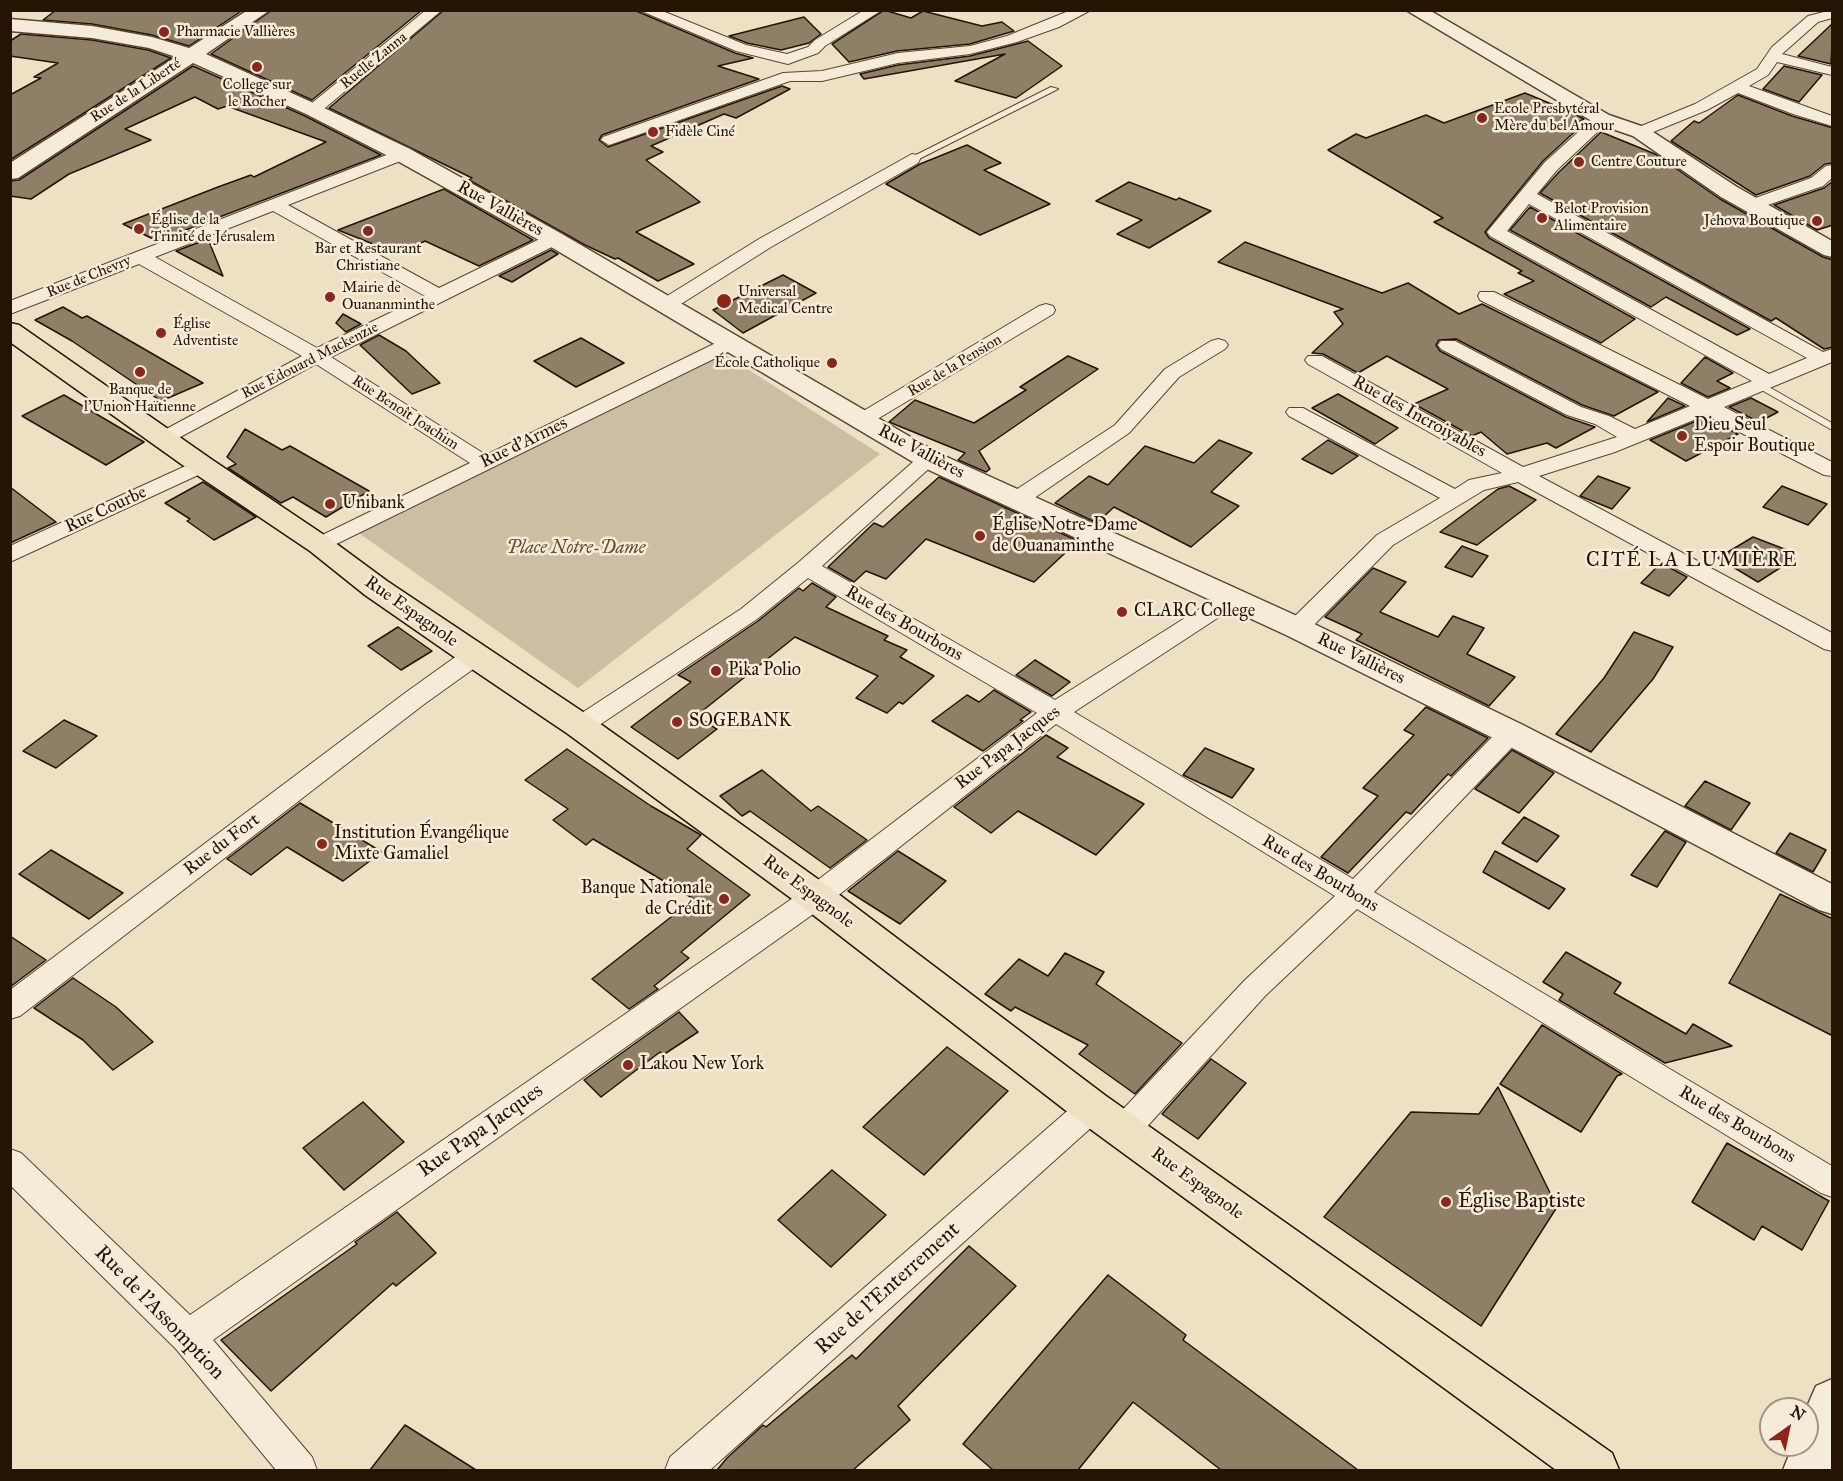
<!DOCTYPE html>
<meta charset="utf-8">
<style>
body{margin:0}
#map{position:relative;width:1843px;height:1481px;overflow:hidden;background:#eee1c3;font-family:"IM FELL Great Primer",serif}
canvas{display:block}
.frame{position:absolute;inset:0;border:12px solid #251401;pointer-events:none}
.north{position:absolute;left:1759px;top:1397px;width:60px;height:60px;box-sizing:border-box;background:#f4ecd8;border:2px solid #a19682;border-radius:50%;rotate:33deg;font-size:16px;font-weight:700;line-height:24px;text-align:center;color:#251401}
.north::after{content:'';display:block;margin:auto;width:21px;height:27px;background:#8f2418;clip-path:polygon(50% 0,100% 100%,50% 72%,0 100%)}
</style>
<div id="map">
<canvas width="1843" height="1481"></canvas>
<div class="frame"></div>
<div class="north">N</div>
</div>
<script>
const context = document.querySelector('canvas').getContext('2d');
context.lineJoin = 'round';
function fill(path, color) {
  context.fillStyle = color;
  context.fill(path, 'evenodd');
}
function shape(rows) {
  const path = new Path2D();
  for (const r of rows) {
    path.moveTo(r[0], r[1]);
    for (let i = 2; i < r.length; i += 2) path.lineTo(r[i], r[i + 1]);
  }
  return path;
}
function strokePath(path, color, width, dash) {
  context.strokeStyle = color;
  context.lineWidth = width;
  context.lineCap = dash ? 'butt' : 'round';
  context.setLineDash(dash || []);
  context.stroke(path);
}
function drawText(font, color, halo, rows, align = 'center') {
  context.font = font + ' "IM FELL Great Primer",serif';
  context.lineWidth = 5;
  context.setLineDash([]);
  context.textBaseline = 'middle';
  context.strokeStyle = halo;
  context.fillStyle = color;
  for (const [text, x, y, turn = 0] of rows) {
    context.save();
    context.translate(x, y);
    context.rotate((+turn || 0) * Math.PI / 180);
    context.textAlign = isNaN(turn) ? turn : align;
    if (halo) context.strokeText(text, 0, 0);
    context.fillText(text, 0, 0);
    context.restore();
  }
}
const green = shape([
 [724,354,880,454,578,688,356,531]
]);
const building = shape([
 [56,10,243,10,189,46,152,35,92,24,43,20,56,10],
 [272,10,422,10,312,100,211,54,272,10],
 [444,10,634,10,735,53,753,58,718,66,759,79,602,135,599,140,608,147,782,86,790,89,736,118,724,114,651,146,663,152,646,160,700,202,636,232,694,264,658,281,618,258,615,259,585,245,469,180,472,178,329,108,444,10],
 [884,10,911,18,923,11,982,26,1002,22,1014,31,970,44,897,51,849,62,832,44,884,10],
 [804,17,821,34,809,43,781,50,747,43,729,36,804,17],
 [1833,23,1831,64,1798,56,1833,23],
 [21,34,92,40,148,50,171,58,10,160,10,95,41,78,34,77,58,63,10,56,10,41,21,34],
 [1028,41,1062,66,1016,98,955,81,1005,54,864,79,860,74,898,65,970,56,1028,41],
 [193,66,305,116,381,155,157,241,123,224,218,187,251,175,254,177,326,142,227,106,218,109,195,97,125,129,151,140,69,174,31,199,10,196,10,181,19,180,193,66],
 [1784,66,1822,75,1799,102,1763,89,1784,66],
 [1525,93,1573,113,1584,119,1577,123,1582,125,1543,161,1485,232,1489,238,1635,319,1601,343,1504,294,1534,281,1518,273,1522,271,1434,222,1443,218,1328,150,1356,134,1366,138,1426,115,1444,123,1525,93],
 [1738,95,1792,116,1833,128,1833,163,1825,164,1810,176,1756,195,1671,141,1694,121,1699,123,1738,95],
 [1601,132,1655,154,1720,199,1823,257,1833,260,1833,347,1824,349,1776,318,1771,321,1540,193,1559,172,1601,132],
 [967,145,1001,163,984,170,1050,204,980,235,886,184,920,164,967,145],
 [1833,181,1833,225,1817,230,1774,205,1824,188,1833,181],
 [1129,182,1176,200,1179,198,1211,211,1149,248,1117,234,1142,220,1096,201,1129,182],
 [444,189,533,240,479,266,425,241,398,254,338,230,444,189],
 [1530,207,1750,329,1737,335,1666,297,1651,307,1510,230,1530,207],
 [208,239,223,276,176,251,208,239],
 [1245,242,1382,293,1408,283,1459,314,1482,304,1658,392,1614,416,1582,405,1456,339,1439,340,1436,345,1440,351,1566,417,1595,427,1556,448,1547,443,1507,454,1481,432,1472,436,1414,404,1448,389,1387,356,1358,373,1323,354,1312,353,1343,324,1334,312,1343,309,1218,262,1245,242],
 [551,250,558,254,512,282,499,276,551,250],
 [783,275,816,293,743,333,713,310,783,275],
 [63,307,82,318,87,316,203,383,161,401,72,341,35,320,63,307],
 [343,314,361,324,346,332,336,323,343,314],
 [379,335,406,351,440,383,412,394,360,345,379,335],
 [581,338,624,363,576,387,534,361,581,338],
 [1068,356,1098,369,979,451,990,469,986,472,958,460,965,453,889,422,915,400,974,423,1026,390,1020,387,1068,356],
 [1705,357,1733,373,1717,381,1730,388,1708,397,1681,383,1705,357],
 [1338,394,1398,428,1375,444,1312,408,1338,394],
 [64,395,144,442,106,465,22,416,64,395],
 [1668,398,1685,406,1647,422,1668,398],
 [1751,398,1778,412,1759,422,1729,407,1751,398],
 [1706,417,1738,434,1686,461,1650,440,1706,417],
 [245,429,282,450,290,446,369,491,326,517,293,497,281,503,228,468,236,464,227,457,245,429],
 [1219,440,1252,453,1211,492,1239,506,1191,547,1114,507,1097,523,1055,503,1089,476,1108,485,1145,446,1194,463,1219,440],
 [1328,440,1358,456,1332,474,1302,459,1328,440],
 [1598,476,1630,488,1612,509,1580,496,1598,476],
 [939,477,1078,541,1034,582,926,539,886,579,866,571,854,582,828,567,874,523,883,527,939,477],
 [203,482,256,517,214,540,187,521,190,519,165,503,203,482],
 [1509,486,1536,500,1477,545,1440,532,1498,489,1509,486],
 [1782,486,1827,504,1808,525,1763,507,1782,486],
 [10,487,56,522,10,543,10,487],
 [1753,537,1787,550,1784,554,1794,559,1758,582,1718,558,1753,537],
 [1462,546,1488,556,1472,577,1445,567,1462,546],
 [1661,563,1687,577,1669,596,1641,583,1661,563],
 [1373,568,1406,582,1380,612,1438,637,1453,616,1484,628,1467,654,1515,677,1489,706,1356,640,1362,634,1325,617,1373,568],
 [812,583,836,597,826,607,888,636,884,640,907,650,900,657,934,676,903,704,899,702,887,713,856,698,878,676,795,637,696,716,717,729,678,759,631,727,691,682,678,675,758,621,799,588,803,591,812,583],
 [398,627,432,651,401,670,368,646,398,627],
 [1634,632,1673,647,1653,679,1591,752,1556,734,1604,678,1634,632],
 [1035,660,1070,682,1052,696,1016,675,1035,660],
 [994,690,1031,712,1020,720,1023,721,983,751,932,721,967,695,979,702,994,690],
 [1426,707,1488,738,1451,776,1448,774,1411,814,1406,812,1348,873,1321,857,1378,796,1363,788,1414,735,1404,730,1426,707],
 [64,720,97,736,56,768,23,751,64,720],
 [1046,735,1068,748,1057,757,1144,804,1096,855,1018,811,991,833,954,807,1046,735],
 [1205,748,1254,769,1232,798,1183,775,1205,748],
 [567,749,651,806,701,835,687,849,750,895,681,952,689,958,654,986,658,989,629,1009,592,979,694,899,593,839,586,845,553,820,568,809,525,780,567,749],
 [1512,750,1554,773,1519,813,1475,789,1512,750],
 [762,770,811,811,818,806,867,840,830,868,750,811,742,816,720,796,762,770],
 [1705,781,1750,803,1731,830,1685,806,1705,781],
 [300,803,382,852,343,881,287,847,251,875,227,859,300,803],
 [1524,817,1559,836,1537,862,1502,843,1524,817],
 [1665,831,1686,842,1657,887,1631,875,1665,831],
 [1790,833,1826,850,1813,872,1776,853,1790,833],
 [51,850,123,893,89,919,19,874,51,850],
 [898,851,946,881,900,924,848,891,898,851],
 [1495,851,1565,889,1549,909,1483,872,1495,851],
 [1780,894,1833,919,1833,1036,1729,983,1780,894],
 [10,936,46,960,10,987,10,936],
 [1566,952,1621,983,1614,993,1686,1034,1693,1024,1732,1046,1665,1063,1559,1000,1563,994,1543,982,1566,952],
 [1065,953,1104,972,1096,984,1182,1043,1135,1094,1079,1054,1088,1045,1015,1007,1011,1011,985,994,1019,959,1048,976,1065,953],
 [73,978,116,1007,153,1042,113,1070,83,1040,34,1008,73,978],
 [679,1012,698,1032,663,1055,660,1052,601,1097,584,1080,679,1012],
 [1542,1025,1622,1074,1617,1076,1581,1132,1500,1084,1542,1025],
 [947,1047,1008,1091,924,1175,863,1127,947,1047],
 [1211,1059,1246,1083,1198,1139,1162,1114,1211,1059],
 [1498,1087,1557,1207,1481,1326,1324,1217,1411,1112,1479,1114,1498,1087],
 [363,1102,404,1142,344,1190,303,1148,363,1102],
 [1727,1143,1829,1201,1802,1250,1762,1226,1754,1240,1692,1202,1727,1143],
 [832,1170,886,1215,831,1267,778,1220,832,1170],
 [397,1212,436,1253,396,1286,393,1283,271,1391,221,1340,357,1244,355,1242,397,1212],
 [969,1246,1016,1286,898,1406,910,1420,853,1470,717,1470,727,1458,763,1425,766,1427,852,1355,856,1359,969,1246],
 [1108,1275,1186,1335,1183,1340,1358,1470,1221,1470,1133,1402,1078,1470,993,1470,963,1444,1108,1275],
 [405,1425,476,1470,370,1470,405,1425]
]);
const service = shape([
 [1051,87,1058,89,915,161,908,159,1051,87],
 [1762,383,1832,423,1832,430,1758,388,1758,384,1762,383]
]);
const minor = shape([
 [426,10,442,10,319,113,307,113,305,110,307,107,426,10],
 [639,10,660,10,746,45,787,54,808,47,815,40,864,10,882,10,825,46,818,53,788,64,736,51,639,10],
 [1071,10,1091,10,1059,27,1017,42,970,54,898,63,822,81,790,81,615,143,609,145,601,140,603,137,783,73,822,71,898,53,970,46,1007,36,1071,10],
 [1832,10,1832,18,1818,22,1782,54,1832,67,1832,75,1777,62,1768,75,1749,86,1832,116,1832,126,1793,114,1738,93,1707,110,1646,135,1634,135,1632,132,1634,129,1695,104,1757,69,1772,47,1808,16,1832,10],
 [1602,114,1610,119,1608,122,1557,170,1537,194,1823,352,1832,349,1832,362,1724,407,1832,462,1832,476,1824,475,1706,415,1615,452,1539,476,1832,633,1832,651,1824,649,1518,482,1484,490,1393,545,1305,634,1297,636,1289,634,1285,628,1289,622,1377,535,1440,498,1289,416,1286,412,1289,408,1303,408,1455,489,1469,480,1502,473,1308,364,1305,360,1308,356,1322,356,1523,467,1617,437,1595,424,1567,415,1441,349,1438,345,1441,341,1455,341,1581,407,1609,416,1635,429,1690,406,1480,300,1478,296,1480,292,1494,292,1708,399,1752,381,1490,236,1487,232,1545,162,1596,116,1602,114],
 [1529,204,1807,358,1769,374,1507,231,1529,204],
 [402,149,410,154,408,158,288,205,439,288,548,235,554,234,560,235,563,239,560,243,331,357,486,455,722,340,736,340,739,344,736,348,320,552,312,550,309,545,312,540,470,463,316,364,171,442,164,444,157,442,154,438,157,434,302,356,139,264,10,314,10,301,402,149],
 [273,211,425,296,317,348,155,257,273,211],
 [912,154,918,155,920,159,918,163,771,247,673,309,666,311,659,309,657,305,659,301,759,239,912,154],
 [1832,165,1832,178,1823,186,1753,210,1747,209,1744,205,1747,201,1811,178,1826,166,1832,165],
 [1046,304,1053,306,1055,310,1053,314,869,424,862,426,855,424,852,420,855,416,1039,306,1046,304],
 [1218,339,1225,341,1228,345,1225,349,1179,377,1129,433,1024,505,1016,507,1008,505,1005,500,1008,495,1115,425,1165,369,1211,341,1218,339],
 [928,453,935,455,939,459,935,463,822,566,1055,700,1223,594,1231,591,1239,594,1243,599,1239,604,1074,712,1353,879,1502,727,1511,724,1520,727,1524,733,1520,739,1374,892,1832,1166,1832,1197,1821,1193,1357,909,1265,996,1134,1141,1123,1145,1112,1141,1107,1131,1112,1121,1245,980,1335,896,1056,724,826,905,213,1340,312,1457,317,1470,276,1470,176,1349,10,1185,10,1149,21,1153,190,1315,806,889,1037,713,808,578,757,619,589,732,580,735,571,732,567,726,571,720,741,609,799,562,921,455,928,453],
 [201,459,209,460,212,465,209,470,10,562,10,546,201,459],
 [474,648,483,650,486,656,483,662,423,705,20,1016,10,1019,10,990,405,693,465,650,474,648],
 [1092,1095,1103,1099,1108,1108,1103,1117,710,1470,665,1470,670,1457,1081,1099,1092,1095]
]);
const tertiary = shape([
 [248,10,270,10,206,54,320,106,410,149,562,234,938,453,1308,621,1523,725,1832,884,1832,914,1819,910,1499,741,1286,635,918,465,546,244,394,159,306,114,193,63,18,178,10,179,10,163,176,57,149,48,92,38,10,31,10,19,92,26,152,37,189,48,248,10],
 [1406,10,1429,10,1609,115,1647,128,1737,187,1832,241,1832,257,1824,255,1721,197,1633,136,1595,123,1406,10],
 [1832,1379,1832,1465,1831,1470,1783,1470,1793,1445,1807,1445,1806,1409,1816,1386,1832,1379]
]);
const primary = shape([
 [10,323,19,325,211,459,330,539,387,581,592,718,829,887,1106,1096,1612,1453,1619,1470,1556,1470,1078,1120,803,907,568,734,463,663,365,595,310,551,191,471,10,342,10,323]
]);
const markers = [
 [164,32,6,"#8f2418"],
 [257,67,6,"#8f2418"],
 [1482,118,6,"#8f2418"],
 [653,132,6,"#8f2418"],
 [1579,162,6,"#8f2418"],
 [1542,218,6,"#8f2418"],
 [1817,221,6,"#8f2418"],
 [139,229,6,"#8f2418"],
 [368,231,6,"#8f2418"],
 [330,297,6,"#8f2418"],
 [724,301,8,"#8f2418"],
 [161,333,6,"#8f2418"],
 [832,363,6,"#8f2418"],
 [140,372,6,"#8f2418"],
 [1682,436,6,"#8f2418"],
 [330,504,6,"#8f2418"],
 [980,536,6,"#8f2418"],
 [1122,612,6,"#8f2418"],
 [716,671,6,"#8f2418"],
 [677,722,6,"#8f2418"],
 [322,844,6,"#8f2418"],
 [724,899,6,"#8f2418"],
 [628,1065,6,"#8f2418"],
 [1446,1202,6,"#8f2418"]
];
const farPoinames = [
 ["Pharmacie Vallières",176,32],
 ["C0llege sur",257,85,"center"],
 ["le Rocher",257,102,"center"],
 ["Ecole Presbytéral",1494,109],
 ["Mère du bel Amour",1494,126],
 ["Fidèle Ciné",665,132],
 ["Centre Couture",1591,162],
 ["Belot Provision",1554,209],
 ["Alimentaire",1554,226],
 ["Église de la",151,220],
 ["Trinité de Jérusalem",151,237],
 ["Jehova Boutique",1805,221,"right"],
 ["Bar et Restaurant",368,249,"center"],
 ["Christiane",368,266,"center"],
 ["Mairie de",342,288],
 ["Ouananminthe",342,305],
 ["Universal",738,292],
 ["Medical Centre",738,309],
 ["Église",173,324],
 ["Adventiste",173,341],
 ["École Catholique",820,363,"right"],
 ["Banque de",140,390,"center"],
 ["l'Union Haïtienne",140,407,"center"]
];
const farStreetnames = [
 ["Ruelle Zanna",374,61,-39],
 ["Rue de la Liberté",136,91,-33],
 ["Rue de Chevry",89,277,-22],
 ["Rue Edouard Mackenzie",310,361,-27],
 ["Rue de la Pension",955,366,-31],
 ["Rue Benoît Joachim",405,413,33]
];
const streetNames = [
 ["Rue Vallières",500,209,29],
 ["Rue des Incroiyables",1419,417,29],
 ["Rue d'Armes",524,443,-26],
 ["Rue Vallières",921,452,28],
 ["Rue Courbe",106,510,-25],
 ["Rue Espagnole",411,612,35],
 ["Rue des Bourbons",904,624,30],
 ["Rue Vallières",1361,659,26],
 ["Rue Papa Jacques",1008,748,-37],
 ["Rue du Fort",222,845,-37],
 ["Rue des Bourbons",1320,874,31],
 ["Rue Espagnole",808,892,37],
 ["Rue des Bourbons",1737,1125,31],
 ["Rue Espagnole",1197,1184,36]
];
const poiNames = [
 ["Dieu Seul",1694,426],
 ["Espoir Boutique",1694,447],
 ["Unibank",342,504],
 ["Église Notre-Dame",992,526],
 ["de Ouanaminthe",992,547],
 ["CLARC College",1134,612],
 ["Pika Polio",728,671],
 ["SOGEBANK",689,722],
 ["Institution Évangélique",334,834],
 ["Mixte Gamaliel",334,855],
 ["Banque Nationale",712,889,"right"],
 ["de Crédit",712,910,"right"],
 ["Lakou New York",640,1065]
];
const parkNames = [
 ["Place Notre-Dame",576,549]
];
const neighbourhoodNames = [
 ["CITÉ LA LUMIÈRE",1692,561]
];
const nearStreetnames = [
 ["Rue Papa Jacques",481,1131,-35],
 ["Rue de l'Enterrement",888,1289,-42],
 ["Rue de l'Assomption",159,1313,46]
];
const nearPoinames = [
 ["Église Baptiste",1458,1202]
];
fill(green, '#ccbea2');
fill(building, '#8e7f66');
strokePath(building, '#251401', 1.5);
strokePath(service, '#574732', 2);
strokePath(minor, '#574732', 2);
strokePath(tertiary, '#574732', 3);
strokePath(primary, '#251401', 3);
fill(service, '#f4ecd8');
fill(minor, '#f4ecd8');
fill(tertiary, '#f4ecd8');
fill(primary, '#eee1c3');
for (const [x, y, r, color] of markers) {
  const dot = new Path2D();
  dot.arc(x, y, r, 0, 2 * Math.PI);
  context.fillStyle = color;
  context.fill(dot);
  strokePath(dot, '#f4ecd8', 2);
}
drawText('15px', '#251401', '#f4ecd8', farPoinames, 'left');
drawText('15px', '#251401', '#f4ecd8', farStreetnames);
drawText('18px', '#251401', '#f4ecd8', streetNames);
drawText('18px', '#251401', '#f4ecd8', poiNames, 'left');
drawText('italic 18px', '#5f5039', '#f4ecd8', parkNames);
context.letterSpacing = '1.5px';
drawText('20px', '#251401', '#f4ecd8', neighbourhoodNames);
context.letterSpacing = '0px';
drawText('21px', '#251401', '#f4ecd8', nearStreetnames);
drawText('21px', '#251401', '#f4ecd8', nearPoinames, 'left');
</script>
